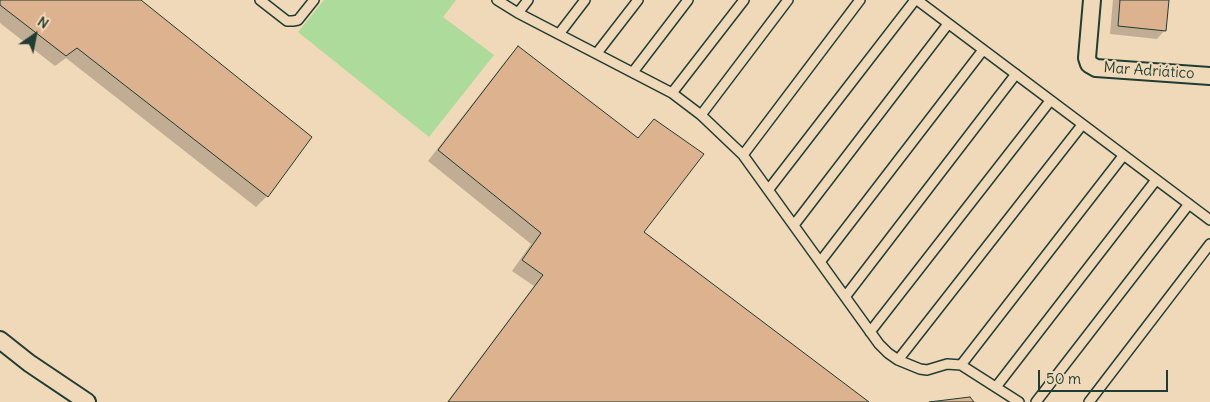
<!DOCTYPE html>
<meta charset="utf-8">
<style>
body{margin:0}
#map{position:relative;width:1210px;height:402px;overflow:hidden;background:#f0d9b8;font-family:Delius,sans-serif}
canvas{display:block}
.north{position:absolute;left:10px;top:10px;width:50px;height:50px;-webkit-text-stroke:4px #f0d9b8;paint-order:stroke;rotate:33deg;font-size:14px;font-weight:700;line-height:20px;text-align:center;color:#1f3d34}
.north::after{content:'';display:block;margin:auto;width:18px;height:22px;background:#1f3d34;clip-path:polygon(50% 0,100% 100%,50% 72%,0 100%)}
.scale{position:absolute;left:1038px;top:370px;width:130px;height:22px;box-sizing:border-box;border:2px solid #1f3d34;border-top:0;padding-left:6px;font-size:15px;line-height:18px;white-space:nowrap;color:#1f3d34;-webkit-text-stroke:4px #f0d9b8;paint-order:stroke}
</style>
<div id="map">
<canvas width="1210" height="402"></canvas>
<div class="north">N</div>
<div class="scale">50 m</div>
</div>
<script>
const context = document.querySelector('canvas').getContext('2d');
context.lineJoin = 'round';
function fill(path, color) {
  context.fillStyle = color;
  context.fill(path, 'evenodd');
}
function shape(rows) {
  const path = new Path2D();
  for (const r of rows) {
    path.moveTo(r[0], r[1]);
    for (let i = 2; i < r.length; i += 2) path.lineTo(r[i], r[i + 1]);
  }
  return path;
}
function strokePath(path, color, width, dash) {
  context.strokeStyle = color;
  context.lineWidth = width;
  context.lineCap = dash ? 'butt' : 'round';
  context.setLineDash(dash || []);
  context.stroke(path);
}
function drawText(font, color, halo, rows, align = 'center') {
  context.font = font + ' Delius,sans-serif';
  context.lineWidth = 4;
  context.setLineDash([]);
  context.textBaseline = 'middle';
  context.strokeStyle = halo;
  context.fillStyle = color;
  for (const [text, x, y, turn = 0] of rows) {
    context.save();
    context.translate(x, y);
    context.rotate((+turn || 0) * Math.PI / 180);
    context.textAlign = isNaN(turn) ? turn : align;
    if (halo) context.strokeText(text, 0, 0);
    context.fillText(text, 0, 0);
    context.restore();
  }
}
const green = shape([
 [324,0,456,0,443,17,494,55,429,137,298,32]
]);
const shadow = shape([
 [0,0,139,0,310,138,267,196,256,207,66,58,55,66,0,23],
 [1113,0,1167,0,1165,30,1157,39,1110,34],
 [518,47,642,233,867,402,447,402,534,286,512,271,531,244,428,161,508,58]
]);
const building = shape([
 [0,0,141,0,312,137,268,197,77,48,66,56,0,5,0,0],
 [1120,0,1169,0,1166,31,1118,26,1120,0],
 [518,46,638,138,654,119,704,154,644,232,869,402,448,402,543,275,522,260,541,233,438,150,518,46],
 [970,397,974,402,929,402,970,397]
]);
const lane = shape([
 [260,0,287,21,293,21,298,20,314,0],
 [497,0,518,13,672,93,701,115,743,155,879,344,888,353,898,360,920,369,927,370,947,364,961,365,1019,402],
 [917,0,1210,220],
 [518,13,528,0],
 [559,34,585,0],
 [597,53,638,0],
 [633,72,688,0],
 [672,93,744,0],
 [701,115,788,0],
 [743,155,860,0],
 [769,189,915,0],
 [794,225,948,24],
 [820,262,983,50],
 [845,297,1016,74],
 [870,332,1050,101],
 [898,360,1082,125],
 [961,365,1123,156],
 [996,387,1156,180],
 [1036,402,1189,204],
 [1089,402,1210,244]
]);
const street = shape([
 [1092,0,1087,58,1089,64,1096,68,1210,76],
 [0,340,29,363,87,402]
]);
const streetNames = [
 ["Mar Adriático",1149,71,4]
];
fill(green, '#addb9b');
fill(shadow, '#0003');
fill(building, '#ddb28e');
strokePath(building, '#1f3d34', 1);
strokePath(lane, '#1f3d34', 12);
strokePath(street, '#1f3d34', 20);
strokePath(lane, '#f0d9b8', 9);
strokePath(street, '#f0d9b8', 16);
drawText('15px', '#1f3d34', '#f0d9b8', streetNames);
</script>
